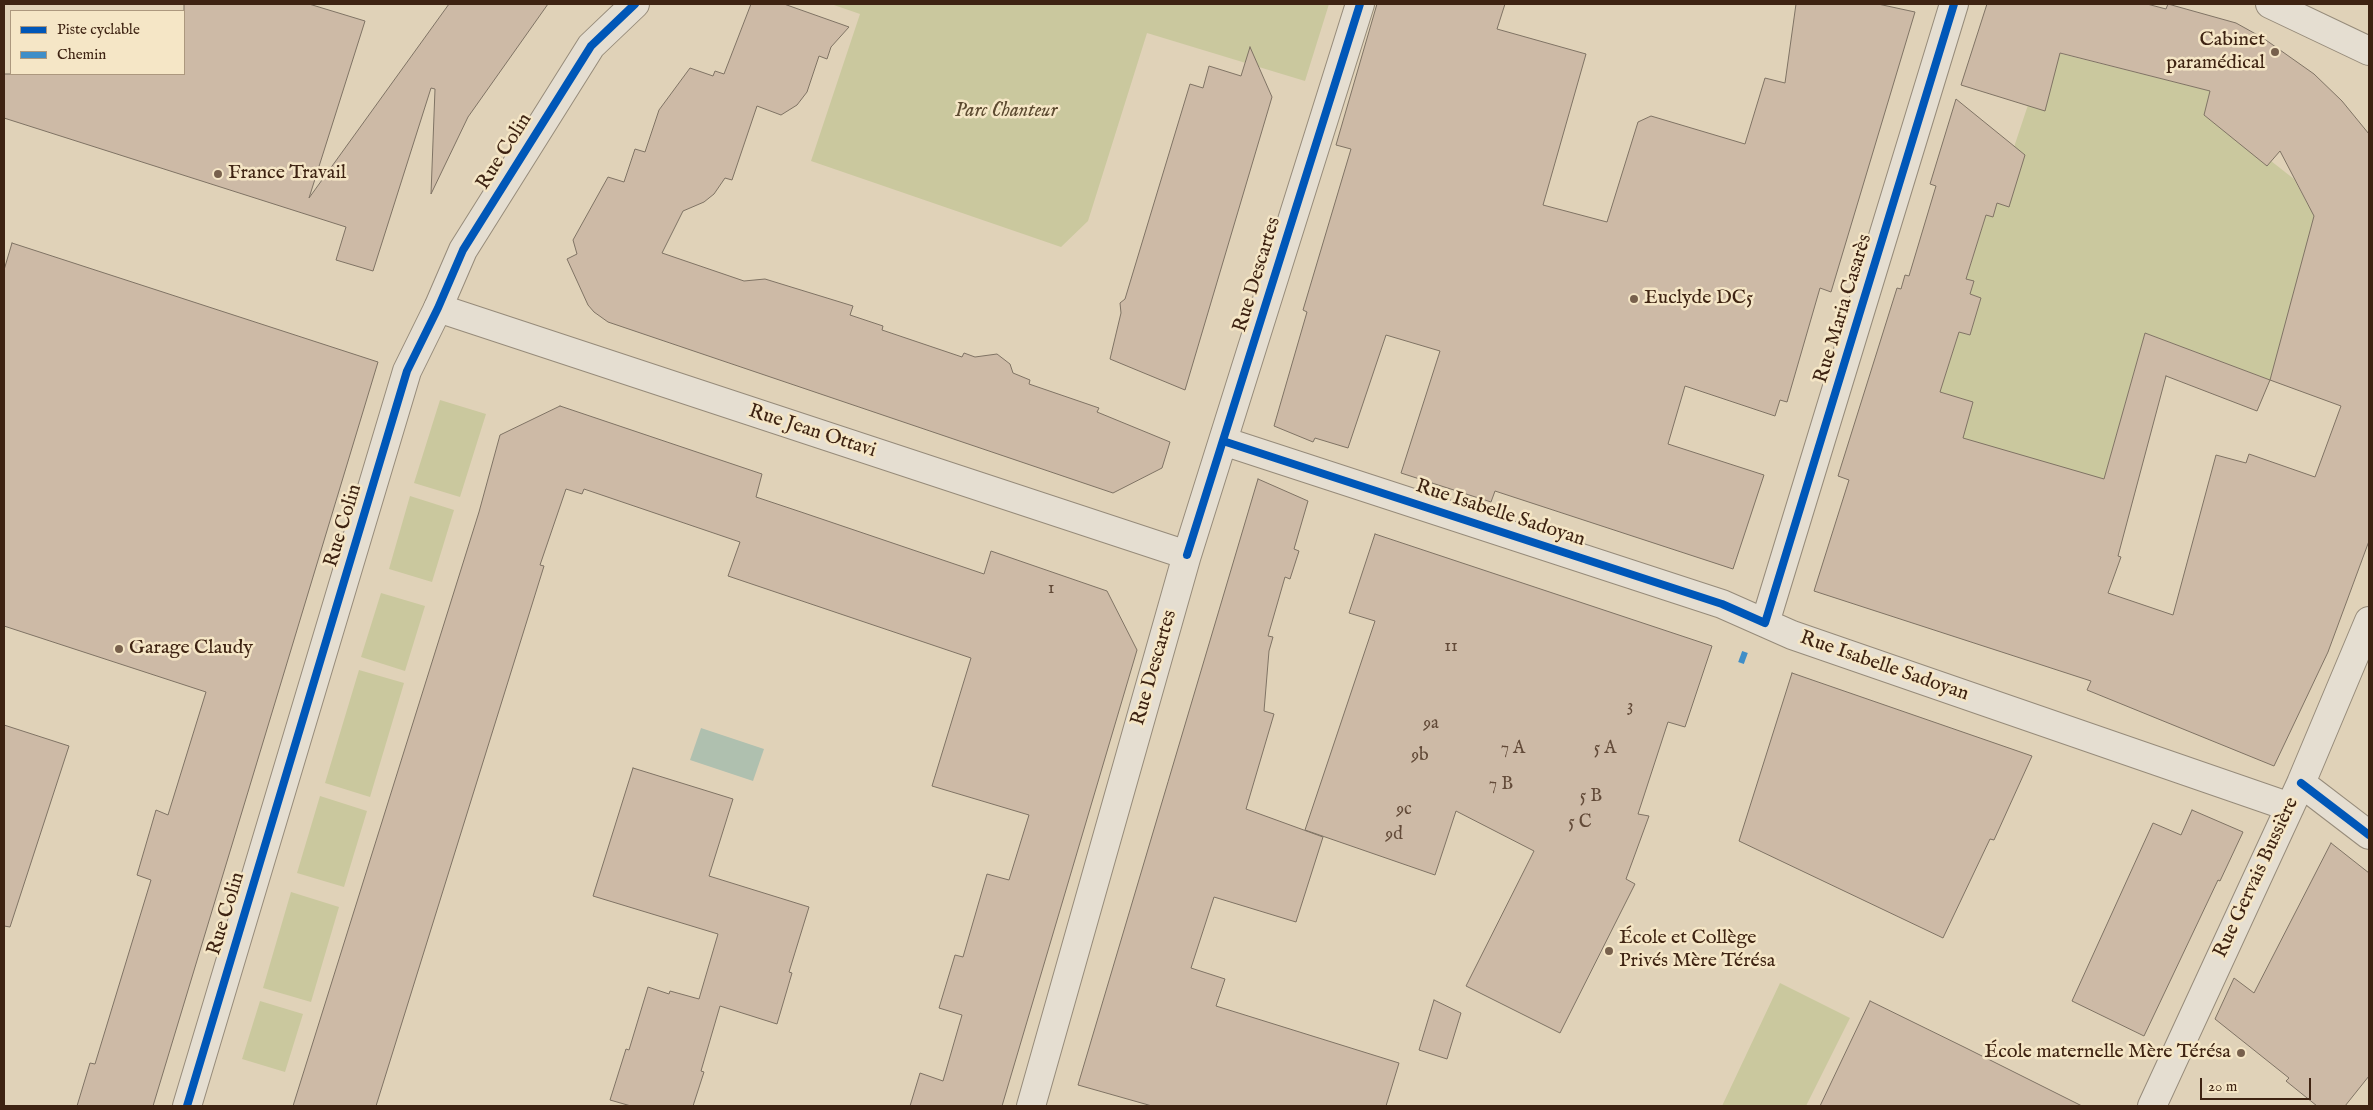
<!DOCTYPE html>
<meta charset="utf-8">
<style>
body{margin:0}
#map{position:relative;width:2373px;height:1110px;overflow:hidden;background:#e0d2b8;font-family:"IM FELL English",serif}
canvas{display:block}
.frame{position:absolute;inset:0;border:5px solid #3e2312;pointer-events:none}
.legend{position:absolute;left:10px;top:10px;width:175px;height:65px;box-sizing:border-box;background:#f5e6c6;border:1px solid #ac987e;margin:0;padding:6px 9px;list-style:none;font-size:15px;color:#3e2312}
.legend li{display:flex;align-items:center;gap:10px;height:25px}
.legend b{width:25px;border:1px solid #ac987e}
.scale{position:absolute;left:2200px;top:1078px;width:111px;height:22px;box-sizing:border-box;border:2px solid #3e2312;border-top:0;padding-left:6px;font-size:15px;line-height:18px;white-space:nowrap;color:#3e2312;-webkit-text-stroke:4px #f5e6c6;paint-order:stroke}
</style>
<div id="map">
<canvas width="2373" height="1110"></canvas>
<div class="frame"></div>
<ul class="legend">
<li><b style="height:6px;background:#0057b8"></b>Piste cyclable</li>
<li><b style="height:6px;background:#3f8ec8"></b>Chemin</li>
</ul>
<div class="scale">20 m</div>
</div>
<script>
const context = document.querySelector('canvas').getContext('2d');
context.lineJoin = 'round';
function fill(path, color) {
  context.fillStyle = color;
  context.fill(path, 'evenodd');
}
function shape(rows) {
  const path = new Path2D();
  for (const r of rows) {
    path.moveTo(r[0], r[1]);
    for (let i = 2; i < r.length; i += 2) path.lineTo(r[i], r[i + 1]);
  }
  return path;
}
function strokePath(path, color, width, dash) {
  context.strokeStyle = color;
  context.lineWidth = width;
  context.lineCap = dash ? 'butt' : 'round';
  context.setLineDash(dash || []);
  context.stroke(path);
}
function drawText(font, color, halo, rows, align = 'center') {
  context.font = font + ' "IM FELL English",serif';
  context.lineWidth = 5;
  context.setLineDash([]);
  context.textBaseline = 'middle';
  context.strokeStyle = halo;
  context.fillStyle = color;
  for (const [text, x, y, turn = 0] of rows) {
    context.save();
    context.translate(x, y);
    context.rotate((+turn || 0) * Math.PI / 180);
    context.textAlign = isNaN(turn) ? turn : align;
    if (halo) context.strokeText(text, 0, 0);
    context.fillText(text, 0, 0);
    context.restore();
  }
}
const green = shape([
 [831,4,1329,4,1305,81,1147,33,1088,221,1061,247,811,161,860,14],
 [2046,50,2210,91,2204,115,2267,165,2271,161,2294,179,2308,205,2318,216,2313,221,2270,380,2145,333,2104,479,1958,453,1973,402,1940,392,1959,332,1970,335,1981,298,1970,294,1974,281,1966,279,1986,215,1993,217,1997,203,2009,206,2008,165,2028,105,2045,110,2052,83],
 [440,400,486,414,460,497,414,483],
 [410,496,454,510,432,582,389,569],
 [381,593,425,606,405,671,361,657],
 [359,670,404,683,370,797,325,783],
 [320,796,367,811,344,887,297,873],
 [291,892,339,907,311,1002,263,988],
 [1780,983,1850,1018,1806,1106,1722,1106],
 [260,1001,303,1014,285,1072,242,1059]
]);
const water = shape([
 [701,728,764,749,753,781,690,760]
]);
const building = shape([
 [184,4,309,4,365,21,309,198,449,4,548,4,468,117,431,194,435,89,431,88,373,271,336,260,346,227,4,118,4,74,184,74,184,4],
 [751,4,784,4,849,27,831,47,827,59,819,56,807,92,797,105,781,115,757,106,732,180,725,178,714,194,704,202,683,211,662,253,744,281,765,279,853,306,850,315,883,326,882,330,962,357,964,353,975,357,997,354,1010,364,1013,373,1030,380,1029,384,1099,408,1097,412,1170,442,1162,468,1113,493,608,322,594,312,588,305,567,259,577,254,573,240,608,177,624,182,635,149,645,152,659,110,690,68,713,76,715,71,724,74,751,4],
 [1377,4,1505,4,1497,29,1586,54,1543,205,1607,222,1638,122,1651,116,1745,144,1765,78,1785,83,1796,4,1878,4,1915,12,1831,292,1820,288,1787,402,1780,400,1775,416,1685,386,1668,444,1764,475,1733,569,1495,491,1491,502,1401,473,1440,351,1386,335,1348,448,1315,438,1313,442,1274,426,1307,312,1303,310,1351,149,1336,145,1377,4],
 [1987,4,2147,4,2166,9,2168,4,2236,23,2263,38,2314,74,2342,101,2369,134,2369,541,2328,652,2274,766,2087,690,2091,681,1814,591,1849,480,1838,476,1897,288,1901,289,1905,275,1909,276,1936,186,1930,184,1956,99,2025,155,2009,207,1997,203,1993,217,1986,215,1966,279,1974,281,1970,294,1981,298,1970,335,1959,332,1940,392,1973,402,1963,438,2104,479,2145,333,2270,380,2314,216,2280,151,2267,166,2204,115,2210,91,2060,53,2045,111,1961,85,1987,4],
 [2166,376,2257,411,2270,380,2341,406,2315,477,2249,454,2246,463,2216,455,2173,615,2108,593,2121,557,2118,556,2166,376],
 [1250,47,1272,97,1185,390,1110,359,1121,313,1120,303,1125,299,1190,84,1203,88,1209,66,1241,76,1250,47],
 [12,243,378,362,153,1106,77,1106,90,1063,95,1064,151,880,137,875,156,810,168,815,206,692,4,626,4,270,12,243],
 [560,406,762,474,756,497,801,512,984,574,991,551,1107,591,1137,650,1002,1106,910,1106,920,1073,943,1081,962,1015,939,1008,955,955,963,957,987,874,1009,880,1029,815,932,786,971,658,728,576,740,542,584,489,582,494,566,489,540,565,544,566,376,1106,293,1106,479,512,500,435,560,406],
 [1258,479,1308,501,1294,549,1299,551,1290,579,1285,577,1268,636,1273,637,1269,651,1264,711,1274,714,1246,809,1323,837,1296,922,1214,897,1191,968,1225,979,1216,1006,1399,1063,1386,1106,1152,1106,1078,1085,1258,479],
 [1375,534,1712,646,1685,727,1668,722,1638,814,1649,816,1626,879,1635,884,1560,1033,1466,986,1534,851,1456,811,1435,875,1305,830,1375,621,1349,613,1375,534],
 [1792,673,2032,756,1994,840,1990,839,1943,938,1739,841,1792,673],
 [4,725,69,746,10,927,4,926,4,725],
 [633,768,733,799,709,876,809,907,789,972,792,973,777,1024,720,1006,701,1071,704,1072,693,1106,631,1106,610,1100,626,1049,629,1050,648,987,669,994,670,991,699,999,718,934,593,896,633,768],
 [2192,810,2243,832,2220,881,2218,880,2144,1036,2072,1001,2153,823,2181,835,2192,810],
 [2331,843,2369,873,2369,1076,2345,1106,2317,1106,2286,1081,2289,1078,2215,1019,2234,978,2254,993,2331,843],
 [1434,1000,1461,1013,1447,1059,1419,1050,1434,1000],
 [1870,1001,1966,1048,2082,1106,1820,1106,1870,1001]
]);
const minor = shape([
 [438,308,1187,555],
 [1223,441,1722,604,1792,635,2290,807],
 [1765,623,1954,4],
 [2301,783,2369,835],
 [1031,1106,1187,555,1360,4],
 [2152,1106,2301,783,2369,621]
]);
const tertiary = shape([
 [2270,4,2369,51],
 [187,1106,407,371,438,308,463,250,591,46,635,4]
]);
const quiet = shape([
 [1741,663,1745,652]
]);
const cycleway = shape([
 [1223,441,1722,604,1765,623,1954,4],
 [1187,555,1360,4],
 [2301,783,2369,835],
 [187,1106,407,371,438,308,463,250,591,46,635,4]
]);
const markers = [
 [2275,52,5,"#77604c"],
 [218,174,5,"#77604c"],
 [1634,299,5,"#77604c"],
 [119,649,5,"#77604c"],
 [1609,951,5,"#77604c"],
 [2241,1053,5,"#77604c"]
];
const numberNames = [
 ["1",1051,589],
 ["11",1451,647],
 ["3",1630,707],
 ["9a",1431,724],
 ["7 A",1513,749],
 ["5 A",1605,749],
 ["9b",1420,756],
 ["7 B",1501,785],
 ["5 B",1591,797],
 ["9c",1404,810],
 ["5 C",1580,823],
 ["9d",1394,835]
];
const poiNames = [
 ["Cabinet",2265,41,"right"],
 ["paramédical",2265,64,"right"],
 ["France Travail",228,174],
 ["Euclyde DC5",1644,299],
 ["Garage Claudy",129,649],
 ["École et Collège",1619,939],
 ["Privés Mère Térésa",1619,962],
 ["École maternelle Mère Térésa",2231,1053,"right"]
];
const parkNames = [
 ["Parc Chanteur",1006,112]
];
const streetNames = [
 ["Rue Colin",505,152,-58],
 ["Rue Descartes",1258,275,-73],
 ["Rue Maria Casarès",1844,309,-73],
 ["Rue Jean Ottavi",812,432,18],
 ["Rue Isabelle Sadoyan",1500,514,18],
 ["Rue Colin",344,526,-73],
 ["Rue Isabelle Sadoyan",1884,667,19],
 ["Rue Descartes",1155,668,-74],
 ["Rue Gervais Bussière",2257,878,-65],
 ["Rue Colin",227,914,-73]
];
fill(green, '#cac89e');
fill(water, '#afc0af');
fill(building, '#cdbaa6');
strokePath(building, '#7f7364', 1);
strokePath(minor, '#968b7a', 30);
strokePath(tertiary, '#968b7a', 30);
strokePath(minor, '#e5ded1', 28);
strokePath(tertiary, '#e5ded1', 28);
strokePath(quiet, '#3f8ec8', 6, [12, 6]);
strokePath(cycleway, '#0057b8', 8);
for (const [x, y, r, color] of markers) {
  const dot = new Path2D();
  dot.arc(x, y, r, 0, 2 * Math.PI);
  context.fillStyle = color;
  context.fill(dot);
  strokePath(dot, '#f5e6c6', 2);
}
drawText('18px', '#624a38', null, numberNames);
drawText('20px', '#3e2312', '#f5e6c6', poiNames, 'left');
drawText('italic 20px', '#5c4a30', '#f5e6c6', parkNames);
drawText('20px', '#3e2312', '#f5e6c6', streetNames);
</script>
